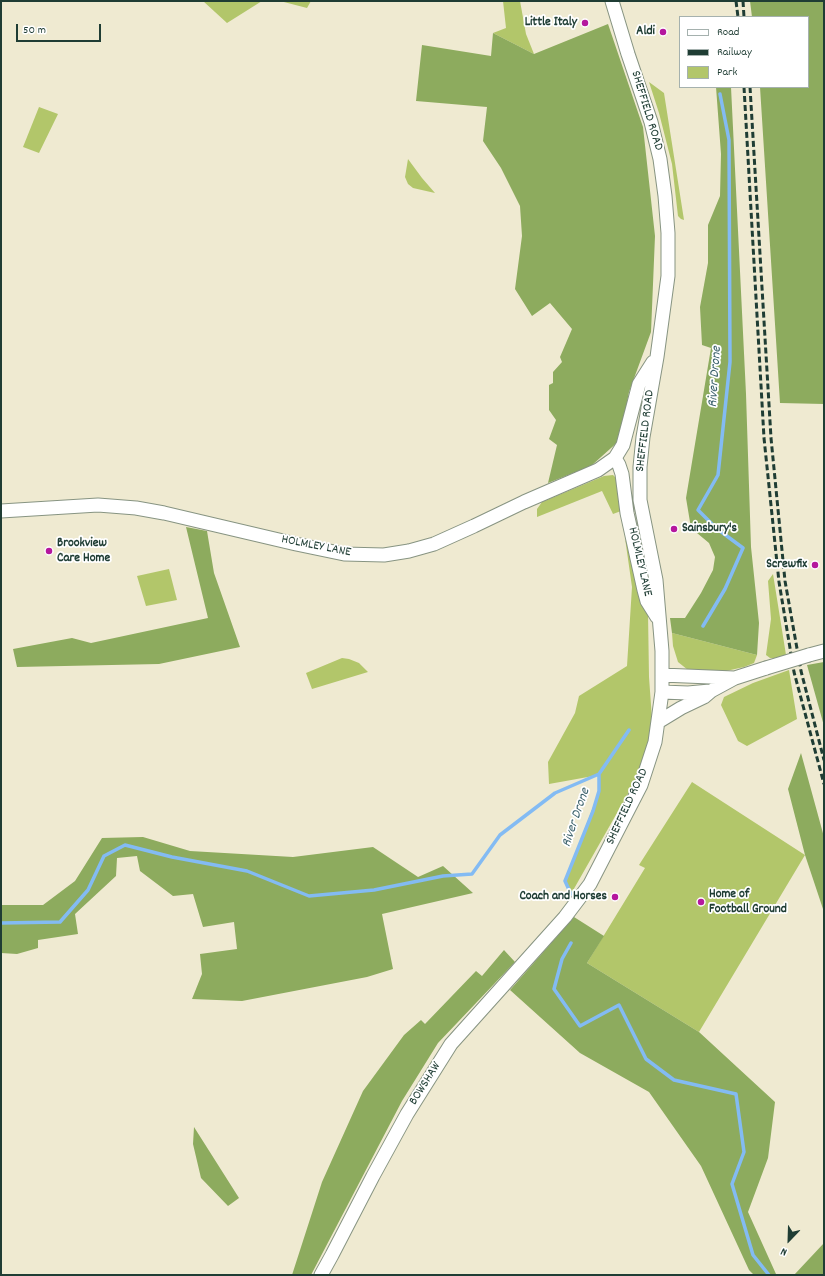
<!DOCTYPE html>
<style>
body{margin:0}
#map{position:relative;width:825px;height:1276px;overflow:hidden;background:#efead1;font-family:Dekko,sans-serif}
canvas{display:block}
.frame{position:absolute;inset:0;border:2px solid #1f3d34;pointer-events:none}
.legend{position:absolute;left:679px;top:16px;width:130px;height:72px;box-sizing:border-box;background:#fff;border:1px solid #a5b1ae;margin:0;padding:5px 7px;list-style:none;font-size:12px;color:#1f3d34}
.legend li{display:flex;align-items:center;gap:8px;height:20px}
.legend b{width:20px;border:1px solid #a5b1ae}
.north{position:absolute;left:769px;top:1220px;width:40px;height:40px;-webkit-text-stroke:3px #fff;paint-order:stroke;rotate:203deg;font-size:11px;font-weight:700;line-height:16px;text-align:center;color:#1f3d34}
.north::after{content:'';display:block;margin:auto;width:14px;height:18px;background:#1f3d34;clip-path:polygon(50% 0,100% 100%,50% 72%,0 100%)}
.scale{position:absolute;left:16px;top:24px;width:85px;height:18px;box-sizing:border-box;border:2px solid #1f3d34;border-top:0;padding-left:5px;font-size:12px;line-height:14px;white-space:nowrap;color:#1f3d34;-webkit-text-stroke:3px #fff;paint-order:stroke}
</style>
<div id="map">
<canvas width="825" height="1276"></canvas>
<div class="frame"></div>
<ul class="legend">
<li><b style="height:5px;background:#fff"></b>Road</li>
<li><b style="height:5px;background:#1f3d34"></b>Railway</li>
<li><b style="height:11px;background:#b2c66a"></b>Park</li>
</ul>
<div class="north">N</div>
<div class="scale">50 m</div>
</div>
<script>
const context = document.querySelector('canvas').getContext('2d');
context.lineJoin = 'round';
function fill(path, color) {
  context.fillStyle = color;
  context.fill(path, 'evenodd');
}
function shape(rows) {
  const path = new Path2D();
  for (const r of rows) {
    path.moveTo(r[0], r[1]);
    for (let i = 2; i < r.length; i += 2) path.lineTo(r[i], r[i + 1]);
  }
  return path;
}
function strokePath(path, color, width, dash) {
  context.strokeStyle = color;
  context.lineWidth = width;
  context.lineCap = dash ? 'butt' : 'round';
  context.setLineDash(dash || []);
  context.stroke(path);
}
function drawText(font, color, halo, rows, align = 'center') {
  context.font = font + ' Dekko,sans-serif';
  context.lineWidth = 3.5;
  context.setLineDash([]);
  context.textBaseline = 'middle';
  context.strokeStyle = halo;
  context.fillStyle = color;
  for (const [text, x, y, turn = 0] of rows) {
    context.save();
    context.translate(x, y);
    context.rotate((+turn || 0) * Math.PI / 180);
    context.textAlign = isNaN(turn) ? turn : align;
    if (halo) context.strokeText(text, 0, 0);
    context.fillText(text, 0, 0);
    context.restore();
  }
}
const green = shape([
 [203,1,262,1,227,23],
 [280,1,311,1,307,8],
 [503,1,520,1,526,34,534,54,493,33,506,28],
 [649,82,664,93,684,220,681,219,678,216,672,164,659,113],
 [39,107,58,114,39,153,23,147],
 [408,159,422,178,435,193,413,188,408,184,405,177],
 [613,475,617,479,621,511,613,514,602,491,537,517,537,509,542,502,604,476],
 [625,538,648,613,649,677,652,719,648,744,634,783,571,894,565,881,599,791,599,775,549,784,548,762,575,713,579,696,627,666,632,587],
 [169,569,177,600,146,606,137,576],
 [773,574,786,655,775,658,770,658,766,655,771,619,768,581],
 [672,633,757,655,754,663,744,667,717,673,688,670,678,662,673,646],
 [342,658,349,659,359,663,368,672,312,689,306,673],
 [789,670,797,719,747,746,738,741,721,705,724,697,753,683],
 [692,782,805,855,699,1032,587,963,645,868,639,865]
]);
const forest = shape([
 [750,1,824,1,824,404,780,403,760,87,808,87,808,17,752,17],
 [608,24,643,127,655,236,651,332,629,392,620,440,591,466,548,483,557,445,549,439,556,420,549,410,549,385,553,383,553,372,562,362,560,357,572,329,550,303,532,316,515,289,522,236,520,206,501,168,483,141,487,107,416,101,422,45,491,56,493,33,534,54],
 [716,87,731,87,746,394,751,547,759,623,757,655,672,633,670,618,685,618,701,593,713,570,715,557,709,543,691,528,686,498,711,348,702,345,700,307,708,263,708,225,720,196,721,154],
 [186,527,207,531,214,573,240,647,159,664,17,667,13,649,72,638,91,643,208,618],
 [824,662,824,726,807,665],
 [801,753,824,837,824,912,805,855,788,789],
 [143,837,190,851,293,857,373,847,418,877,443,866,473,893,382,914,393,969,367,977,242,1001,192,999,202,974,200,954,237,949,234,922,203,927,193,894,173,896,140,871,137,856,117,858,116,876,75,914,78,934,38,940,38,948,17,954,1,953,1,905,43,905,75,881,102,838],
 [574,917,604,936,587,963,699,1032,775,1102,768,1158,748,1212,776,1274,779,1275,754,1275,749,1270,701,1166,649,1092,580,1053,510,990],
 [504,950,515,962,438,1043,402,1101,311,1275,292,1275,322,1182,363,1091,404,1035,421,1020,425,1024,476,971,482,976],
 [194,1127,239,1198,228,1206,201,1178,193,1144],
 [824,1243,824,1275,794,1275]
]);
const stream = shape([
 [703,626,725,589,743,548,716,528,698,510,718,475,730,362,729,140,720,94],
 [571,894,565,881,593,811,599,791,599,774,629,730],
 [1,923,60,922,88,890,104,856,125,845,172,857,247,871,309,896,374,890,443,876,472,874,500,835,555,793,599,774],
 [571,943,562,959,554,989,580,1026,619,1005,646,1059,674,1080,736,1094,744,1152,732,1184,753,1255,769,1275]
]);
const secondary = shape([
 [615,458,619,465,622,474,627,513,644,590,647,601,657,617],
 [1,511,98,505,136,508,164,513,296,544,344,554,384,555,409,551,434,544,474,526,524,502,598,470,615,458,623,445,639,384,653,362],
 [809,655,824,651],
 [662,675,734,678],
 [662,692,688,693,710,691],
 [658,722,681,708,704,697,711,691,735,678,766,668],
 [321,1275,332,1255,373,1176,407,1114,451,1044,565,917,590,884,641,785,655,742,662,692,662,651,656,580,640,500,640,467,643,437,657,357,668,276,668,233,665,196,660,159,651,122,628,54,612,1]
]);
const rail = shape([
 [736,1,738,17],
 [743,1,744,17],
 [744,87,764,438,779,582,794,672,824,784],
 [750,87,771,438,785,581,801,671,824,760]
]);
const secondaryBridge = shape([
 [766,668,809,655]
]);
const markers = [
 [585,23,4,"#b5179e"],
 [663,32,4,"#b5179e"],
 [674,529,4,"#b5179e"],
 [49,551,4,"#b5179e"],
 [815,565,4,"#b5179e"],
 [615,897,4,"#b5179e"],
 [701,902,4,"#b5179e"]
];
const poiNames = [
 ["Little Italy",577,23],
 ["Aldi",655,32],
 ["Sainsbury's",682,529,"left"],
 ["Brookview",57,544,"left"],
 ["Care Home",57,559,"left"],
 ["Screwfix",807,565],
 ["Home of",709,895,"left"],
 ["Football Ground",709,910,"left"],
 ["Coach and Horses",607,897]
];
const streetNames = [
 ["SHEFFIELD ROAD",646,111,73],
 ["SHEFFIELD ROAD",646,431,-83],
 ["HOLMLEY LANE",316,547,11],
 ["HOLMLEY LANE",639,562,77],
 ["SHEFFIELD ROAD",628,807,-65],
 ["BOWSHAW",426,1084,-58]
];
const waterNames = [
 ["River Drone",716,377,-86],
 ["River Drone",577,818,-71]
];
fill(green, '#b2c66a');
fill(forest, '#8dab5e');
strokePath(stream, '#83bbf3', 3.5);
strokePath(secondary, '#879482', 15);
strokePath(secondary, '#fff', 13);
strokePath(rail, '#1f3d34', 3, [6, 3]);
strokePath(secondaryBridge, '#879482', 15, []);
strokePath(secondaryBridge, '#fff', 13);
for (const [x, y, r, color] of markers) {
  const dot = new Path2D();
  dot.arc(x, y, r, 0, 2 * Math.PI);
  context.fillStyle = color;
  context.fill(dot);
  strokePath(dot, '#fff', 1.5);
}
drawText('bold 13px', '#1f3d34', '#fff', poiNames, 'right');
drawText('13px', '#1f3d34', '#fff', streetNames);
drawText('italic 14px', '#3d636d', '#fff', waterNames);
</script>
